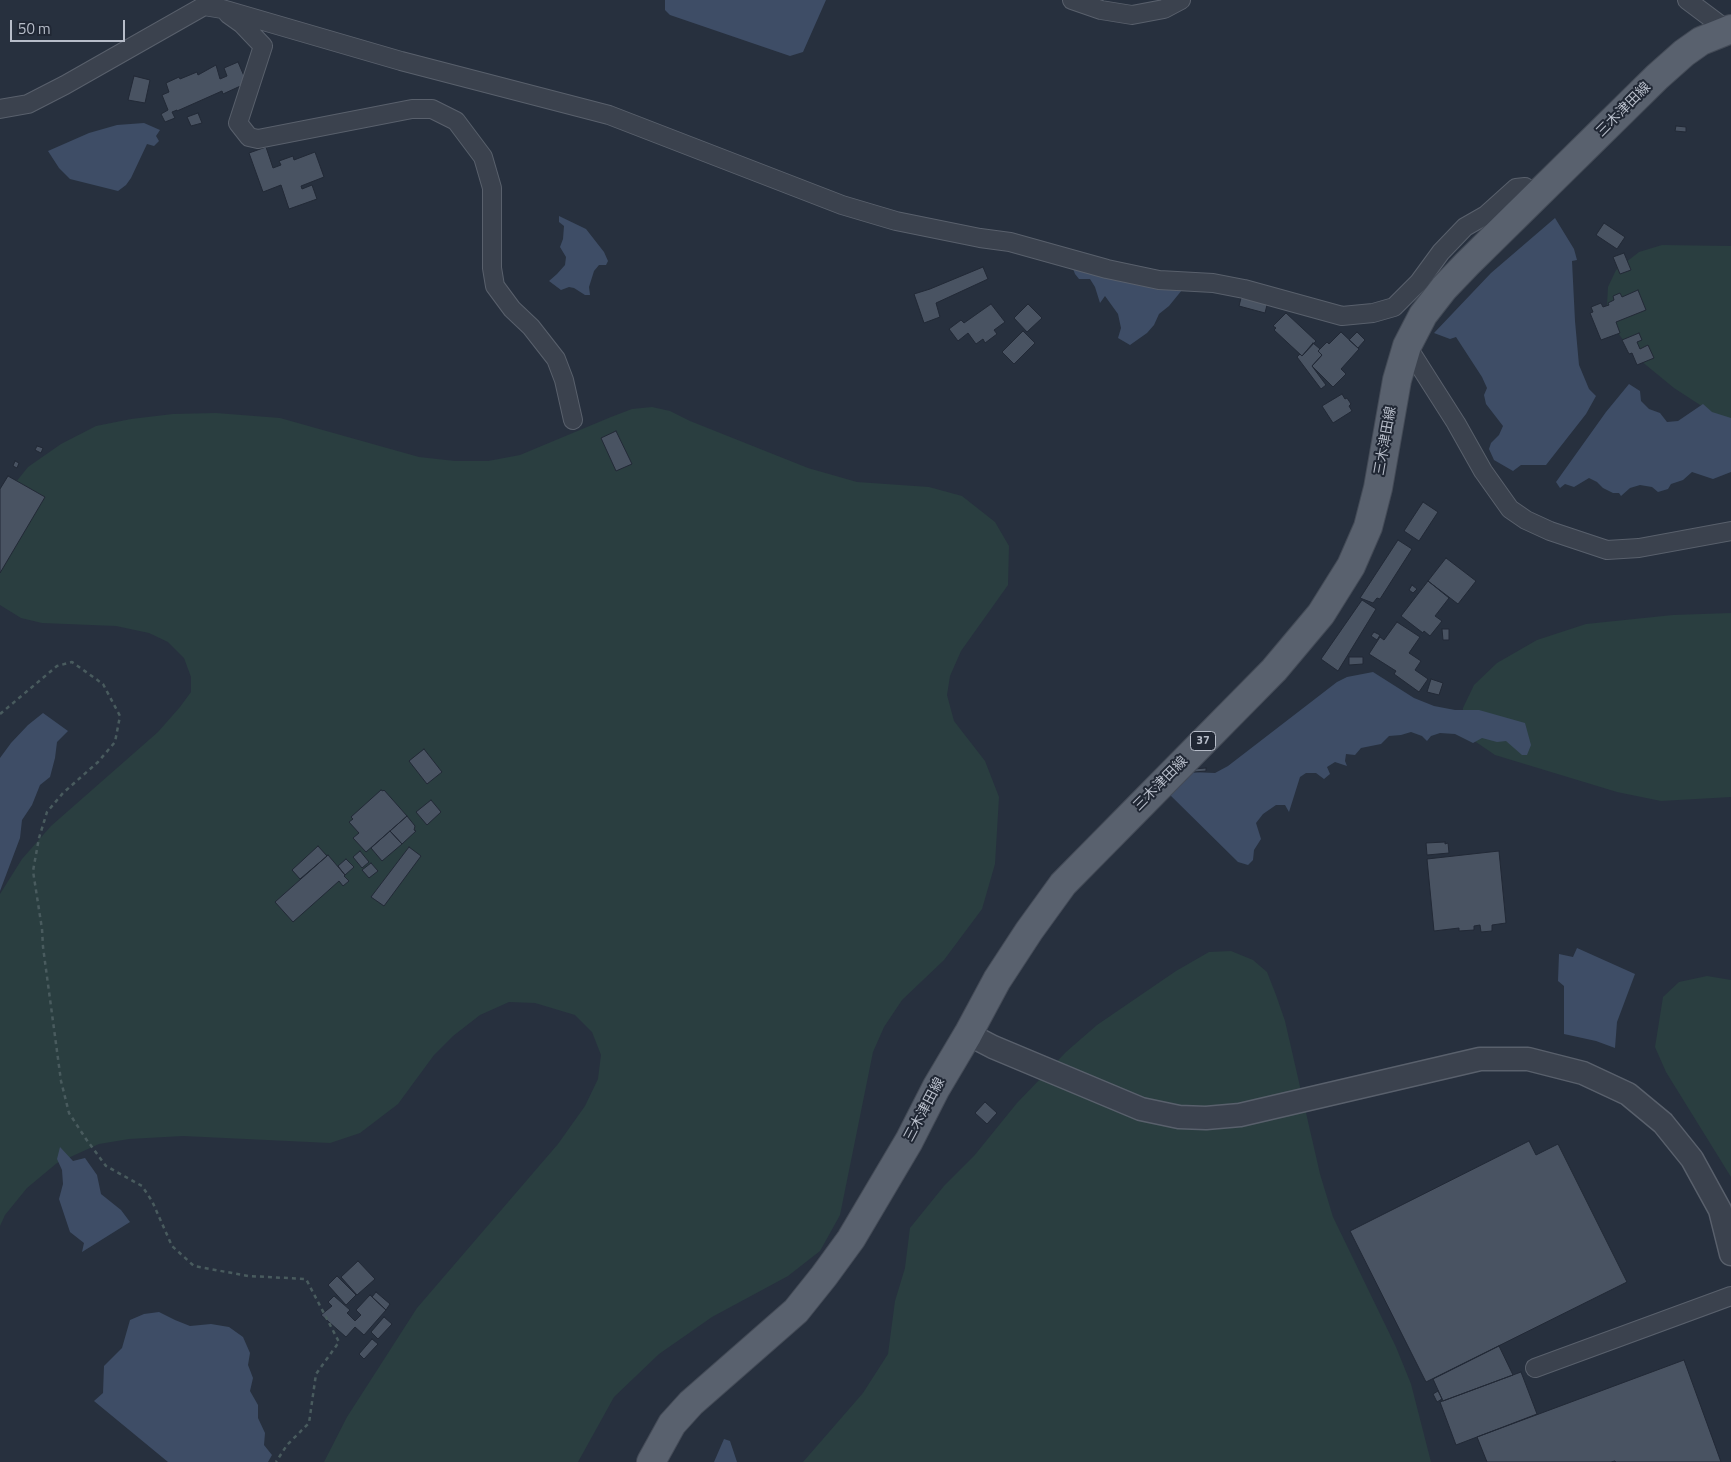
<!DOCTYPE html>
<meta charset="utf-8">
<style>
body{margin:0}
#map{position:relative;width:1731px;height:1462px;overflow:hidden;background:#27303e;font-family:"Titillium Web",sans-serif}
canvas{display:block}
.scale{position:absolute;left:10px;top:20px;width:115px;height:22px;box-sizing:border-box;border:2px solid #b7bdc9;border-top:0;padding-left:6px;font-size:15px;line-height:18px;white-space:nowrap;color:#b7bdc9;-webkit-text-stroke:4px #202734;paint-order:stroke}
</style>
<div id="map">
<canvas width="1731" height="1462"></canvas>
<div class="scale">50 m</div>
</div>
<script>
const context = document.querySelector('canvas').getContext('2d');
context.lineJoin = 'round';
function fill(path, color) {
  context.fillStyle = color;
  context.fill(path, 'evenodd');
}
function shape(rows) {
  const path = new Path2D();
  for (const r of rows) {
    path.moveTo(r[0], r[1]);
    for (let i = 2; i < r.length; i += 2) path.lineTo(r[i], r[i + 1]);
  }
  return path;
}
function strokePath(path, color, width, dash) {
  context.strokeStyle = color;
  context.lineWidth = width;
  context.lineCap = dash ? 'butt' : 'round';
  context.setLineDash(dash || []);
  context.stroke(path);
}
function drawText(font, color, halo, rows, align = 'center') {
  context.font = font + ' "Titillium Web","Noto Sans JP",sans-serif';
  context.lineWidth = 4;
  context.setLineDash([]);
  context.textBaseline = 'middle';
  context.strokeStyle = halo;
  context.fillStyle = color;
  for (const [text, x, y, turn = 0] of rows) {
    context.save();
    context.translate(x, y);
    context.rotate((+turn || 0) * Math.PI / 180);
    context.textAlign = isNaN(turn) ? turn : align;
    if (halo) context.strokeText(text, 0, 0);
    context.fillText(text, 0, 0);
    context.restore();
  }
}
const green = shape([
 [1662,245,1731,246,1731,422,1717,416,1674,388,1635,356,1618,333,1607,305,1608,287,1616,270,1639,252],
 [652,407,670,411,690,421,808,468,857,482,929,487,962,496,995,522,1009,546,1008,585,961,651,950,676,947,695,954,721,985,761,999,797,995,864,982,909,944,960,902,1000,884,1027,873,1052,840,1215,820,1251,788,1276,712,1317,659,1354,614,1397,578,1462,324,1462,347,1417,417,1308,558,1144,585,1106,598,1079,601,1055,592,1032,575,1015,535,1003,509,1002,480,1015,453,1036,434,1055,398,1104,360,1133,330,1143,183,1136,129,1139,99,1144,57,1163,27,1188,5,1215,0,1226,0,894,22,859,51,826,158,732,180,707,191,692,191,677,184,658,168,642,149,633,116,626,42,623,21,618,0,605,0,502,28,467,61,444,96,426,131,419,173,414,216,413,280,418,419,457,455,461,488,461,520,455,611,417,632,409],
 [1731,613,1731,797,1661,801,1617,792,1495,755,1473,740,1463,722,1463,708,1474,685,1497,663,1537,640,1586,624,1673,615],
 [1231,951,1253,960,1267,972,1276,995,1285,1021,1320,1174,1333,1217,1396,1347,1411,1384,1431,1462,803,1462,863,1393,888,1354,895,1301,905,1268,910,1228,944,1186,974,1156,1017,1103,1066,1052,1097,1025,1176,971,1209,952],
 [1707,976,1731,980,1731,1177,1666,1072,1655,1047,1663,997,1679,982]
]);
const water = shape([
 [665,0,826,0,803,52,790,56,670,15,665,10],
 [144,123,160,130,156,136,159,141,154,146,147,144,131,178,126,185,118,191,70,179,59,168,48,151,89,133,117,125],
 [559,216,586,229,604,252,608,261,606,265,599,265,594,271,589,287,590,295,585,295,574,288,569,287,561,290,549,281,557,274,565,265,566,257,560,247,563,239,564,226,559,222],
 [1555,218,1574,249,1577,260,1572,261,1575,321,1579,365,1589,389,1596,396,1586,414,1546,465,1521,465,1513,471,1494,460,1489,449,1491,443,1499,435,1503,426,1486,404,1484,395,1487,388,1482,377,1456,337,1450,339,1434,333,1491,273],
 [1072,266,1182,290,1169,306,1159,314,1154,325,1147,333,1130,345,1118,338,1121,328,1118,314,1105,296,1100,303,1095,287,1090,279,1079,279,1075,274],
 [1629,384,1640,391,1641,401,1649,409,1660,413,1667,422,1678,421,1703,404,1712,412,1731,418,1731,472,1713,479,1692,472,1683,480,1671,484,1668,489,1658,492,1652,487,1640,485,1630,488,1621,496,1619,493,1613,493,1603,488,1597,482,1589,478,1574,487,1565,484,1560,488,1556,482,1606,412],
 [1373,672,1414,698,1434,706,1455,710,1479,710,1525,723,1531,745,1527,755,1522,755,1506,741,1497,742,1482,738,1473,743,1455,734,1440,733,1431,736,1427,741,1422,736,1411,732,1401,735,1389,736,1381,744,1361,748,1355,755,1346,754,1345,761,1347,766,1335,762,1327,767,1330,774,1324,779,1316,773,1306,773,1300,777,1289,812,1285,805,1276,805,1263,814,1256,823,1261,839,1254,850,1253,860,1248,865,1238,862,1167,792,1190,772,1215,773,1228,766,1337,682,1347,677],
 [43,713,68,731,57,742,55,758,50,777,40,785,32,805,22,820,20,838,0,891,0,758,11,743,28,725],
 [1577,948,1635,974,1617,1022,1615,1048,1596,1041,1564,1034,1564,986,1558,981,1559,954,1573,957],
 [60,1147,73,1161,85,1158,97,1175,101,1194,121,1210,130,1222,82,1252,84,1243,70,1232,59,1199,63,1184,62,1170,57,1159],
 [159,1312,175,1320,190,1326,211,1324,229,1327,243,1337,250,1353,248,1365,253,1378,250,1391,258,1405,258,1418,265,1433,264,1445,272,1455,268,1462,168,1462,94,1401,103,1393,104,1366,122,1348,130,1320,144,1314],
 [724,1439,730,1441,737,1462,714,1462]
]);
const building = shape([
 [238,62,247,83,223,94,222,91,177,111,177,110,172,112,175,118,165,122,161,114,168,110,162,95,169,92,166,83,179,77,180,79,197,72,198,75,216,65,220,79,227,76,224,68,238,62],
 [134,76,150,80,145,103,128,100,134,76],
 [198,113,202,123,191,126,187,117,198,113],
 [1676,126,1686,127,1686,132,1675,131,1676,126],
 [266,147,273,168,281,165,279,161,293,156,294,160,315,152,324,177,301,186,302,189,312,185,317,199,289,209,281,185,263,192,249,153,266,147],
 [1604,223,1625,237,1617,249,1596,235,1604,223],
 [1624,253,1631,270,1620,274,1613,257,1624,253],
 [983,267,988,279,936,303,940,317,924,323,914,294,930,289,983,267],
 [1638,290,1646,310,1616,322,1620,333,1601,340,1590,313,1593,312,1591,307,1601,303,1603,307,1609,305,1608,303,1614,300,1613,296,1620,293,1622,297,1638,290],
 [1242,294,1268,301,1265,313,1239,306,1242,294],
 [991,304,1005,322,994,330,997,334,985,343,983,339,976,344,968,333,958,341,949,329,961,320,964,323,991,304],
 [1028,304,1042,318,1027,332,1014,318,1028,304],
 [1286,313,1316,341,1302,356,1274,330,1276,328,1273,326,1286,313],
 [1023,331,1035,343,1014,364,1002,352,1023,331],
 [1341,332,1359,349,1341,369,1346,374,1333,387,1312,366,1322,355,1318,351,1327,342,1329,344,1341,332],
 [1357,332,1365,340,1358,348,1349,340,1357,332],
 [1639,333,1642,340,1637,342,1640,349,1648,345,1654,358,1637,365,1632,353,1629,354,1622,340,1639,333],
 [1313,343,1320,349,1318,351,1322,355,1312,366,1326,385,1321,389,1297,357,1300,354,1302,356,1313,343],
 [1342,394,1345,399,1347,398,1351,404,1349,406,1352,411,1333,423,1322,406,1342,394],
 [616,431,632,464,616,471,601,438,616,431],
 [37,446,43,448,41,453,35,450,37,446],
 [15,461,19,463,17,468,13,466,15,461],
 [8,476,45,497,0,573,0,489,8,476],
 [1423,502,1438,512,1419,541,1404,531,1423,502],
 [1398,540,1412,549,1380,599,1377,598,1373,603,1360,598,1398,540],
 [1446,558,1476,581,1458,604,1428,581,1446,558],
 [1428,581,1449,598,1435,616,1442,621,1430,636,1424,631,1423,633,1401,616,1428,581],
 [1412,585,1417,589,1413,593,1409,590,1412,585],
 [1362,600,1376,609,1338,671,1321,659,1362,600],
 [1397,622,1420,637,1409,653,1421,661,1415,670,1428,679,1419,692,1394,674,1396,671,1369,654,1380,637,1384,640,1397,622],
 [1442,629,1449,629,1449,640,1443,640,1442,629],
 [1374,632,1380,635,1377,640,1371,636,1374,632],
 [1349,657,1363,657,1363,664,1349,665,1349,657],
 [1431,679,1443,683,1439,695,1427,692,1431,679],
 [424,749,442,772,427,784,409,761,424,749],
 [1206,768,1206,771,1194,772,1194,769,1206,768],
 [381,790,383,791,384,790,407,816,366,852,353,838,359,833,349,822,353,819,351,817,381,790],
 [431,800,441,812,427,825,416,812,431,800],
 [407,816,415,826,414,830,416,831,402,844,390,831,407,816],
 [390,831,402,844,382,861,371,848,390,831],
 [1445,842,1445,844,1448,843,1449,853,1427,855,1426,843,1445,842],
 [318,846,327,856,300,879,292,870,318,846],
 [409,847,421,856,384,906,371,897,409,847],
 [360,851,369,862,362,868,353,857,360,851],
 [1499,851,1506,923,1492,925,1492,931,1481,932,1480,925,1474,926,1474,930,1459,931,1459,928,1434,931,1427,859,1499,851],
 [328,855,345,875,344,876,349,881,343,886,339,881,293,922,275,902,328,855],
 [346,859,354,867,345,875,338,866,346,859],
 [371,863,378,871,369,878,362,870,371,863],
 [985,1102,997,1113,987,1124,975,1113,985,1102],
 [1529,1141,1536,1155,1558,1144,1627,1282,1426,1382,1350,1231,1529,1141],
 [358,1261,375,1279,357,1295,341,1277,358,1261],
 [337,1276,356,1295,346,1305,328,1285,337,1276],
 [376,1292,390,1304,386,1310,372,1297,376,1292],
 [370,1295,386,1310,364,1335,355,1327,346,1337,321,1315,332,1306,328,1302,334,1296,350,1310,347,1313,355,1321,361,1315,356,1310,370,1295],
 [384,1317,392,1324,378,1339,371,1332,384,1317],
 [372,1339,378,1344,364,1359,359,1354,372,1339],
 [1499,1346,1513,1375,1443,1401,1433,1379,1499,1346],
 [1684,1360,1721,1462,1616,1462,1615,1461,1611,1462,1487,1462,1477,1437,1684,1360],
 [1521,1372,1537,1414,1456,1445,1440,1402,1521,1372],
 [1438,1391,1442,1399,1437,1402,1433,1394,1438,1391]
]);
const path = shape([
 [0,714,57,666,72,662,103,684,120,716,115,742,98,762,63,793,47,812,39,838,33,871,42,929,43,947,61,1081,69,1113,86,1139,106,1166,142,1186,152,1201,172,1246,194,1266,248,1276,306,1279,339,1342,316,1374,309,1423,287,1445,276,1462]
]);
const minor = shape([
 [1072,0,1101,10,1132,15,1164,9,1181,0],
 [1687,0,1727,30],
 [228,14,242,24,263,46,238,123,249,137,258,139,412,109,432,109,456,121,483,157,492,188,492,268,495,286,512,309,531,327,556,359,564,380,573,420],
 [0,109,28,104,65,85,204,6,222,9,401,61,609,115,842,205,896,221,980,238,1010,242,1107,269,1159,280,1213,283,1244,289,1342,316,1373,313,1394,307,1419,282,1441,252,1465,227,1486,215,1516,188,1525,187,1538,195],
 [1407,346,1456,423,1483,471,1510,509,1526,520,1550,531,1607,550,1639,548,1731,531],
 [1535,1368,1731,1296]
]);
const tertiary = shape([
 [968,1034,993,1047,1141,1109,1179,1117,1206,1118,1240,1115,1480,1059,1528,1059,1583,1073,1628,1094,1663,1123,1692,1159,1720,1210,1731,1254]
]);
const primary = shape([
 [651,1462,672,1424,691,1403,796,1311,824,1276,851,1239,909,1141,936,1088,968,1034,997,980,1029,931,1063,884,1274,670,1321,614,1351,566,1368,527,1378,488,1397,380,1407,346,1423,315,1444,288,1467,264,1657,77,1684,53,1701,41,1731,29]
]);
const shields = [
 [1203,741,25]
];
const shieldNames = [
 ["37",1203,741]
];
const streetNames = [
 ["三木津田線",1624,110,-45],
 ["三木津田線",1386,441,-80],
 ["三木津田線",1161,784,-45],
 ["三木津田線",925,1110,-62]
];
fill(green, '#2a3e40');
fill(water, '#3e4d66');
fill(building, '#495362');
strokePath(building, '#222936', 1);
strokePath(minor, '#59606c', 20);
strokePath(tertiary, '#59606c', 25);
strokePath(primary, '#444b57', 30);
strokePath(path, '#495b5e', 2.5, [4, 4]);
strokePath(minor, '#3b424e', 18);
strokePath(tertiary, '#3b424e', 22);
strokePath(primary, '#59616e', 28);
for (const [x, y, w] of shields) {
  const box = new Path2D();
  box.roundRect(x - w / 2, y - 9.5, w, 19, 4);
  context.fillStyle = '#202734';
  context.fill(box);
  strokePath(box, '#b7bdc9', 1);
}
drawText('bold 12px', '#b7bdc9', null, shieldNames);
drawText('14px', '#b7bdc9', '#202734', streetNames);
</script>
